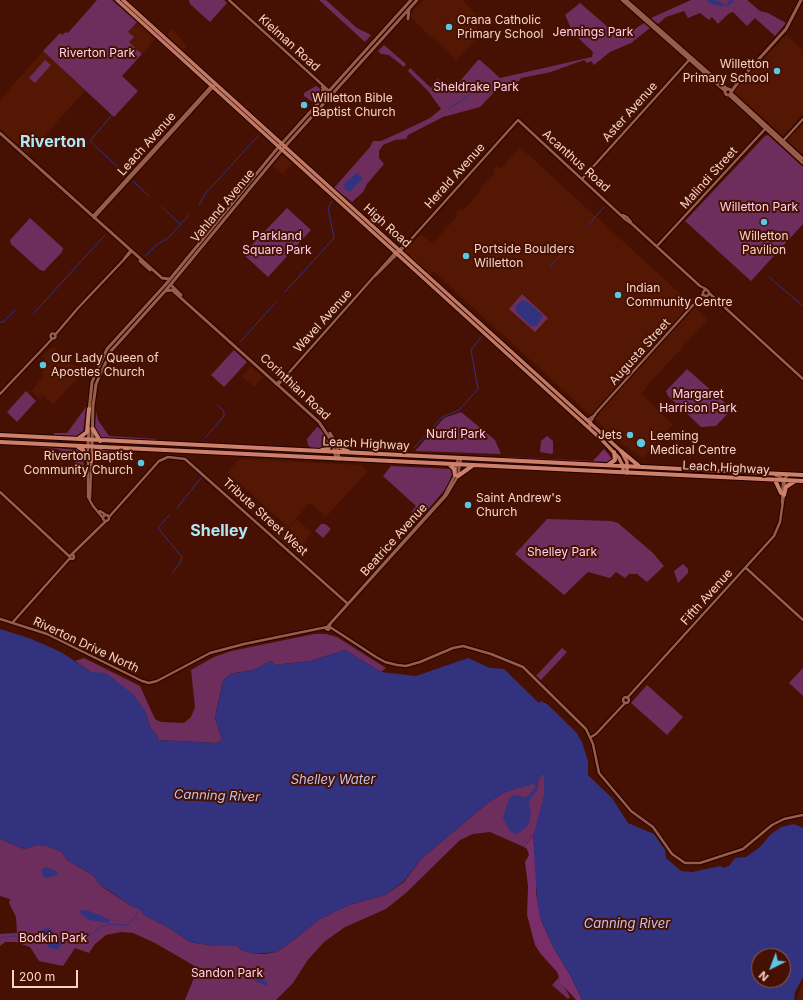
<!DOCTYPE html>
<style>
body{margin:0}
#map{position:relative;width:803px;height:1000px;overflow:hidden;background:#461102;font-family:Inter,sans-serif}
canvas{display:block}
.north{position:absolute;left:751px;top:948px;width:40px;height:40px;box-sizing:border-box;background:#461102;border:1px solid #8d5f52;border-radius:50%;rotate:222deg;font-size:11px;font-weight:700;line-height:16px;text-align:center;color:#f7d4c9}
.north::after{content:'';display:block;margin:auto;width:14px;height:18px;background:#5ac8e5;clip-path:polygon(50% 0,100% 100%,50% 72%,0 100%)}
.scale{position:absolute;left:12px;top:970px;width:66px;height:18px;box-sizing:border-box;border:2px solid #f7d4c9;border-top:0;padding-left:5px;font-size:12px;line-height:14px;white-space:nowrap;color:#f7d4c9;-webkit-text-stroke:3px #461102;paint-order:stroke}
</style>
<div id="map">
<canvas width="803" height="1000"></canvas>
<div class="north">N</div>
<div class="scale">200 m</div>
</div>
<script>
const context = document.querySelector('canvas').getContext('2d');
context.lineJoin = 'round';
function fill(path, color) {
  context.fillStyle = color;
  context.fill(path, 'evenodd');
}
function shape(rows) {
  const path = new Path2D();
  for (const r of rows) {
    if (r.length === 3) {
      path.moveTo(r[0] + r[2], r[1]);
      path.arc(r[0], r[1], r[2], 0, 2 * Math.PI);
      continue;
    }
    path.moveTo(r[0], r[1]);
    for (let i = 2; i < r.length; i += 2) path.lineTo(r[i], r[i + 1]);
  }
  return path;
}
function strokePath(path, color, width, dash) {
  context.strokeStyle = color;
  context.lineWidth = width;
  context.lineCap = dash ? 'butt' : 'round';
  context.setLineDash(dash || []);
  context.stroke(path);
}
function drawText(font, color, halo, rows, align = 'center') {
  context.font = font + ' Inter,sans-serif';
  context.lineWidth = 4;
  context.setLineDash([]);
  context.textBaseline = 'middle';
  context.strokeStyle = halo;
  context.fillStyle = color;
  for (const [text, x, y, turn = 0] of rows) {
    context.save();
    context.translate(x, y);
    context.rotate((+turn || 0) * Math.PI / 180);
    context.textAlign = isNaN(turn) ? turn : align;
    if (halo) context.strokeText(text, 0, 0);
    context.fillText(text, 0, 0);
    context.restore();
  }
}
const built = shape([
 [423,0,463,0,476,15,478,37,456,60,410,17,410,14],
 [137,22,155,39,142,54,129,42,128,32],
 [172,29,187,46,183,50,168,36,168,33],
 [786,35,803,50,803,114,783,136,733,91],
 [43,51,85,91,28,154,0,129,0,100],
 [803,122,803,155,786,140],
 [520,147,708,319,649,384,642,394,673,425,643,458,621,443,433,271,429,275,405,252,405,250,421,234,432,243,458,216,456,214,460,209,463,211,481,190,480,188,495,173,493,170,497,166,501,169],
 [282,155,292,164,282,174,273,166],
 [53,346,82,373,53,405,43,395,40,399,31,391,44,376,42,373,50,364,42,357],
 [251,366,263,377,254,387,242,376],
 [239,459,362,465,368,471,326,517,310,503,288,527,227,472],
 [297,519,312,533,295,552,275,535,285,525,288,528],
 [803,983,803,1000,797,1000,800,988]
]);
const green = shape([
 [97,0,112,0,137,22,128,32,134,37,129,42,142,54,122,76,138,91,114,117,43,51,60,33,62,35,66,32,68,33],
 [189,0,224,0,227,3,210,22,190,4],
 [319,0,326,0,357,28,371,35,365,42],
 [691,0,747,0,760,11,768,13,786,23,775,36,755,18,747,26,733,12,728,14,718,24,712,17,709,20,700,13,688,18,684,11,666,17,658,24,651,18],
 [580,3,616,34,629,33,644,23,650,28,631,43,610,52,594,65,591,61,587,63,584,60,551,72,521,78,519,81,500,86,480,107,443,117,408,135,406,139,395,140,383,145,379,151,379,158,384,164,367,184,363,192,352,202,334,188,370,147,373,141,381,141,399,133,430,118,441,109,428,91,408,71,410,68,431,88,437,79,455,87,478,60,480,60,500,78,592,57,593,52,573,33,565,15],
 [384,45,406,64,404,67,389,55,381,54,378,51],
 [45,60,51,65,35,83,29,78],
 [316,86,322,90,322,94,314,103,304,96,304,93],
 [768,135,803,167,803,224,751,281,685,221,765,136],
 [287,208,311,230,268,277,243,254],
 [30,218,63,248,62,252,44,271,40,270,11,244,10,240],
 [522,294,548,318,535,332,509,309],
 [234,350,247,362,224,387,211,375],
 [687,369,732,409,716,426,701,427,668,396,666,391],
 [26,391,36,401,17,422,7,412],
 [86,407,83,433,80,436,54,436,54,433,67,433],
 [96,411,98,420,109,436,156,439,156,442,100,439,95,430],
 [461,412,495,440,501,454,415,451,444,418],
 [317,427,323,430,331,444,325,449,313,449,308,445,307,439],
 [547,436,553,441,553,453,551,454,540,452,541,441],
 [30,446,79,450,83,455,85,482,79,467,67,454,57,449],
 [100,450,102,450,118,451,93,460,94,455],
 [391,466,450,469,452,474,448,486,419,520,411,512,416,506,383,476],
 [547,519,611,521,618,523,653,553,664,566,647,582,637,574,629,574,625,578,616,572,610,578,588,572,564,595,515,554],
 [321,524,325,524,331,529,323,538,315,531],
 [683,564,688,569,688,573,678,583,674,571],
 [314,634,326,634,337,637,386,668,381,672,345,650,310,661,273,665,271,661,253,670,230,674,223,681,218,703,215,718,222,740,216,743,159,740,155,732,151,729,145,711,106,674,91,672,75,661,84,658,140,686,155,719,161,722,184,723,191,717,195,707,191,670,214,657,231,651],
 [562,648,567,652,541,680,536,676],
 [803,668,803,696,789,683],
 [647,685,683,717,667,735,631,703],
 [545,773,544,797,535,833,524,847,490,832,473,834,460,840,406,893,386,909,345,927,324,942,307,961,293,983,276,1000,185,1000,198,968,155,943,133,933,121,932,106,935,95,944,89,953,75,948,63,966,39,961,30,947,16,942,5,942,0,946,0,934,17,933,16,917,9,903,10,899,0,896,0,839,24,849,38,845,47,846,62,852,67,860,94,876,99,884,107,890,133,907,140,908,144,915,169,928,190,942,214,946,237,946,241,950,254,954,265,954,276,952,287,945,320,919,349,905,385,895,404,882,421,859,489,802,505,792,515,789],
 [559,977,570,997,568,999,552,985]
]);
const forest = shape([
 [604,449,613,460,611,462,505,459,505,457,593,461],
 [533,836,536,860,536,893,541,920,553,947,570,975,582,1000,576,1000,561,983,557,972,540,953,535,945,527,915,528,886,525,862,529,855,527,849,524,847]
]);
const water = shape([
 [708,0,716,0,726,5,730,0,735,1,728,6,722,6,712,4,708,2],
 [356,173,361,176,362,179,350,192,345,189,344,184],
 [522,300,529,303,543,315,537,326,531,326,516,311,516,305],
 [0,629,29,638,61,652,91,672,106,673,134,695,145,711,151,729,155,732,159,740,216,743,222,740,215,718,223,681,230,674,253,670,271,661,274,662,274,665,310,661,345,650,381,672,416,676,468,658,490,668,504,669,539,703,541,701,547,704,576,732,582,742,588,761,588,775,612,798,628,823,654,834,665,850,666,858,681,871,692,872,720,866,724,868,729,866,735,858,746,857,760,847,770,835,781,827,794,824,803,828,803,977,795,992,794,1000,582,1000,570,975,553,947,541,920,537,901,533,836,544,797,544,773,538,781,538,789,530,800,529,805,531,813,529,824,524,829,516,834,511,832,503,819,505,810,508,801,512,796,518,795,526,798,535,788,534,784,505,792,489,802,421,859,404,881,385,895,349,905,320,919,287,945,276,952,254,954,241,950,237,946,214,946,190,942,169,928,144,915,140,908,133,907,108,890,99,884,94,876,67,860,62,852,47,846,38,845,24,849,0,839],
 [759,956,783,956,783,980,759,980],
 [46,867,56,871,59,875,45,878,42,874,42,869],
 [82,910,87,910,111,920,108,923,89,920,82,915,80,912],
 [49,928,63,942,58,949,49,948,45,937,38,934,41,930],
 [256,976,267,982,267,986,255,981,254,979]
]);
const stream = shape([
 [449,109,479,88],
 [111,116,90,141,126,175],
 [359,173,361,171],
 [133,181,149,196],
 [199,205,205,194,258,136],
 [162,207,180,224],
 [588,225,604,207],
 [145,256,155,246,169,237,189,215],
 [550,267,568,247],
 [769,277,803,306],
 [285,292,334,238,328,208,332,201],
 [34,313,105,235],
 [0,322,3,322,15,310],
 [240,342,277,301],
 [205,438,224,416,224,411,217,405],
 [414,448,442,417,459,410,478,389,471,350,481,337],
 [177,508,201,478],
 [169,515,158,528,182,557,180,563,173,572],
 [0,938,13,936,29,937,38,934],
 [63,941,71,937,92,934,102,926,110,924,127,925,133,920,140,908]
]);
const tertiary = shape([
 [229,0,328,90],
 [322,87,327,91],
 [782,142,803,119],
 [582,179,690,59],
 [623,215,627,217,631,222],
 [93,216,212,85],
 [94,218,216,84],
 [657,246,766,128],
 [124,259,131,250],
 [375,276,405,246,518,120,626,220,632,224,700,286,706,289],
 [706,293,3],
 [709,293,803,379],
 [53,336,2.5],
 [55,335,78,308,132,251],
 [276,384,283,378],
 [278,385,393,255,406,244],
 [0,394,52,339],
 [590,423,595,414,703,294],
 [590,428,589,419,595,415],
 [88,446,88,497,93,506,103,518],
 [775,475,782,478,785,484,785,489],
 [0,492,69,556],
 [90,498,92,447],
 [782,503,783,480,789,474],
 [100,511,106,515],
 [106,518,3],
 [109,517,159,461,168,457,185,459,348,604],
 [72,554,106,521],
 [72,557,2],
 [746,568,803,620],
 [0,619,47,634,142,681,149,683,157,681,210,653,244,644,327,627],
 [13,622,70,558],
 [328,626,330,628,328,630,326,629,328,626],
 [327,627,444,496,455,475,458,458],
 [329,627,331,623,446,496,458,476,461,458],
 [330,627,376,657,385,662,397,665,406,666,420,662,453,648,463,646,491,654,523,667,586,729,593,744,599,773,631,811,653,827,672,854,685,863,700,863,743,849,772,825,784,819,803,815],
 [626,700,3],
 [627,698,774,536,780,522,784,494],
 [591,737,596,734,625,703]
]);
const secondary = shape([
 [622,0,725,91],
 [626,0,727,89],
 [408,19,409,9],
 [728,92,3],
 [731,92,739,81,786,29,801,0],
 [731,93,803,159],
 [729,95,803,163],
 [322,98,323,88],
 [0,133,162,278,169,279],
 [140,261,150,270],
 [172,286,181,295],
 [165,291,172,290,182,299,319,422,333,443,336,459],
 [89,411,92,382,107,349,166,284,276,150,411,0],
 [330,433,337,445,339,459],
 [88,446,89,428],
 [92,447,93,406,96,384,111,351,166,290,280,152,417,0]
]);
const primary = shape([
 [117,0,602,440,619,458,623,466,623,472],
 [123,0,621,451,627,462,627,473]
]);
const trunk = shape([
 [93,429,100,441],
 [0,435,803,475],
 [79,438,87,432,89,409],
 [0,442,803,481],
 [337,445,349,452],
 [77,446,83,450,88,460],
 [322,450,327,449,333,443],
 [621,451,639,466],
 [91,461,95,451,102,447],
 [450,465,454,469,455,475],
 [608,465,615,460,614,452],
 [458,476,472,466],
 [775,480,781,493],
 [784,495,786,487,795,481]
]);
const markers = [
 [449,27,4,"#5ac8e5"],
 [777,71,4,"#5ac8e5"],
 [304,105,4,"#5ac8e5"],
 [764,222,4,"#5ac8e5"],
 [466,256,4,"#5ac8e5"],
 [618,295,4,"#5ac8e5"],
 [43,365,4,"#5ac8e5"],
 [630,435,4,"#5ac8e5"],
 [641,443,5,"#5ac8e5"],
 [141,463,4,"#5ac8e5"],
 [468,505,4,"#5ac8e5"]
];
const poiNames = [
 ["Orana Catholic",457,20],
 ["Primary School",457,34],
 ["Willetton",769,64,"right"],
 ["Primary School",769,78,"right"],
 ["Willetton Bible",312,98],
 ["Baptist Church",312,112],
 ["Willetton",764,236,"center"],
 ["Pavilion",764,250,"center"],
 ["Portside Boulders",474,249],
 ["Willetton",474,263],
 ["Indian",626,288],
 ["Community Centre",626,302],
 ["Our Lady Queen of",51,358],
 ["Apostles Church",51,372],
 ["Jets",622,435,"right"],
 ["Leeming",650,436],
 ["Medical Centre",650,450],
 ["Riverton Baptist",133,456,"right"],
 ["Community Church",133,470,"right"],
 ["Saint Andrew's",476,498],
 ["Church",476,512]
];
const parkNames = [
 ["Jennings Park",593,32],
 ["Riverton Park",97,53],
 ["Sheldrake Park",476,87],
 ["Willetton Park",759,207],
 ["Parkland",277,236],
 ["Square Park",277,250],
 ["Margaret",698,394],
 ["Harrison Park",698,408],
 ["Nurdi Park",456,434],
 ["Shelley Park",562,552],
 ["Bodkin Park",53,938],
 ["Sandon Park",227,973]
];
const streetNames = [
 ["Kielman Road",289,43,42],
 ["Aster Avenue",630,112,-48],
 ["Leach Avenue",147,144,-48],
 ["Acanthus Road",576,161,42],
 ["Herald Avenue",455,176,-48],
 ["Malindi Street",709,178,-48],
 ["Vahland Avenue",223,206,-50],
 ["High Road",387,226,42],
 ["Wavel Avenue",323,321,-48],
 ["Augusta Street",640,352,-48],
 ["Corinthian Road",295,387,43],
 ["Leach Highway",366,444,3],
 ["Leach Highway",726,468,3],
 ["Tribute Street West",265,517,42],
 ["Beatrice Avenue",394,540,-48],
 ["Fifth Avenue",707,597,-48],
 ["Riverton Drive North",86,645,25]
];
const waterNames = [
 ["Shelley Water",333,780],
 ["Canning River",217,796,2],
 ["Canning River",627,924]
];
const districtNames = [
 ["Riverton",53,142],
 ["Shelley",219,531]
];
fill(built, '#531703');
fill(green, '#6d2e5d');
fill(forest, '#792e67');
fill(water, '#32327f');
strokePath(stream, '#32327f', 1);
strokePath(tertiary, '#250100', 4.5);
strokePath(secondary, '#250100', 5);
strokePath(primary, '#250100', 5.5);
strokePath(trunk, '#250100', 6);
strokePath(tertiary, '#985c4a', 2.5);
strokePath(secondary, '#985c4a', 3);
strokePath(primary, '#c07862', 3.5);
strokePath(trunk, '#cd816a', 4);
for (const [x, y, r, color] of markers) {
  const dot = new Path2D();
  dot.arc(x, y, r, 0, 2 * Math.PI);
  context.fillStyle = color;
  context.fill(dot);
  strokePath(dot, '#461102', 1.5);
}
drawText('12px', '#f7d4c9', '#461102', poiNames, 'left');
drawText('12px', '#fed1f0', '#461102', parkNames);
drawText('12px', '#f7d4c9', '#461102', streetNames);
drawText('italic 13px', '#bcc3ef', '#461102', waterNames);
drawText('bold 16px', '#b1e8f8', '#461102', districtNames);
</script>
